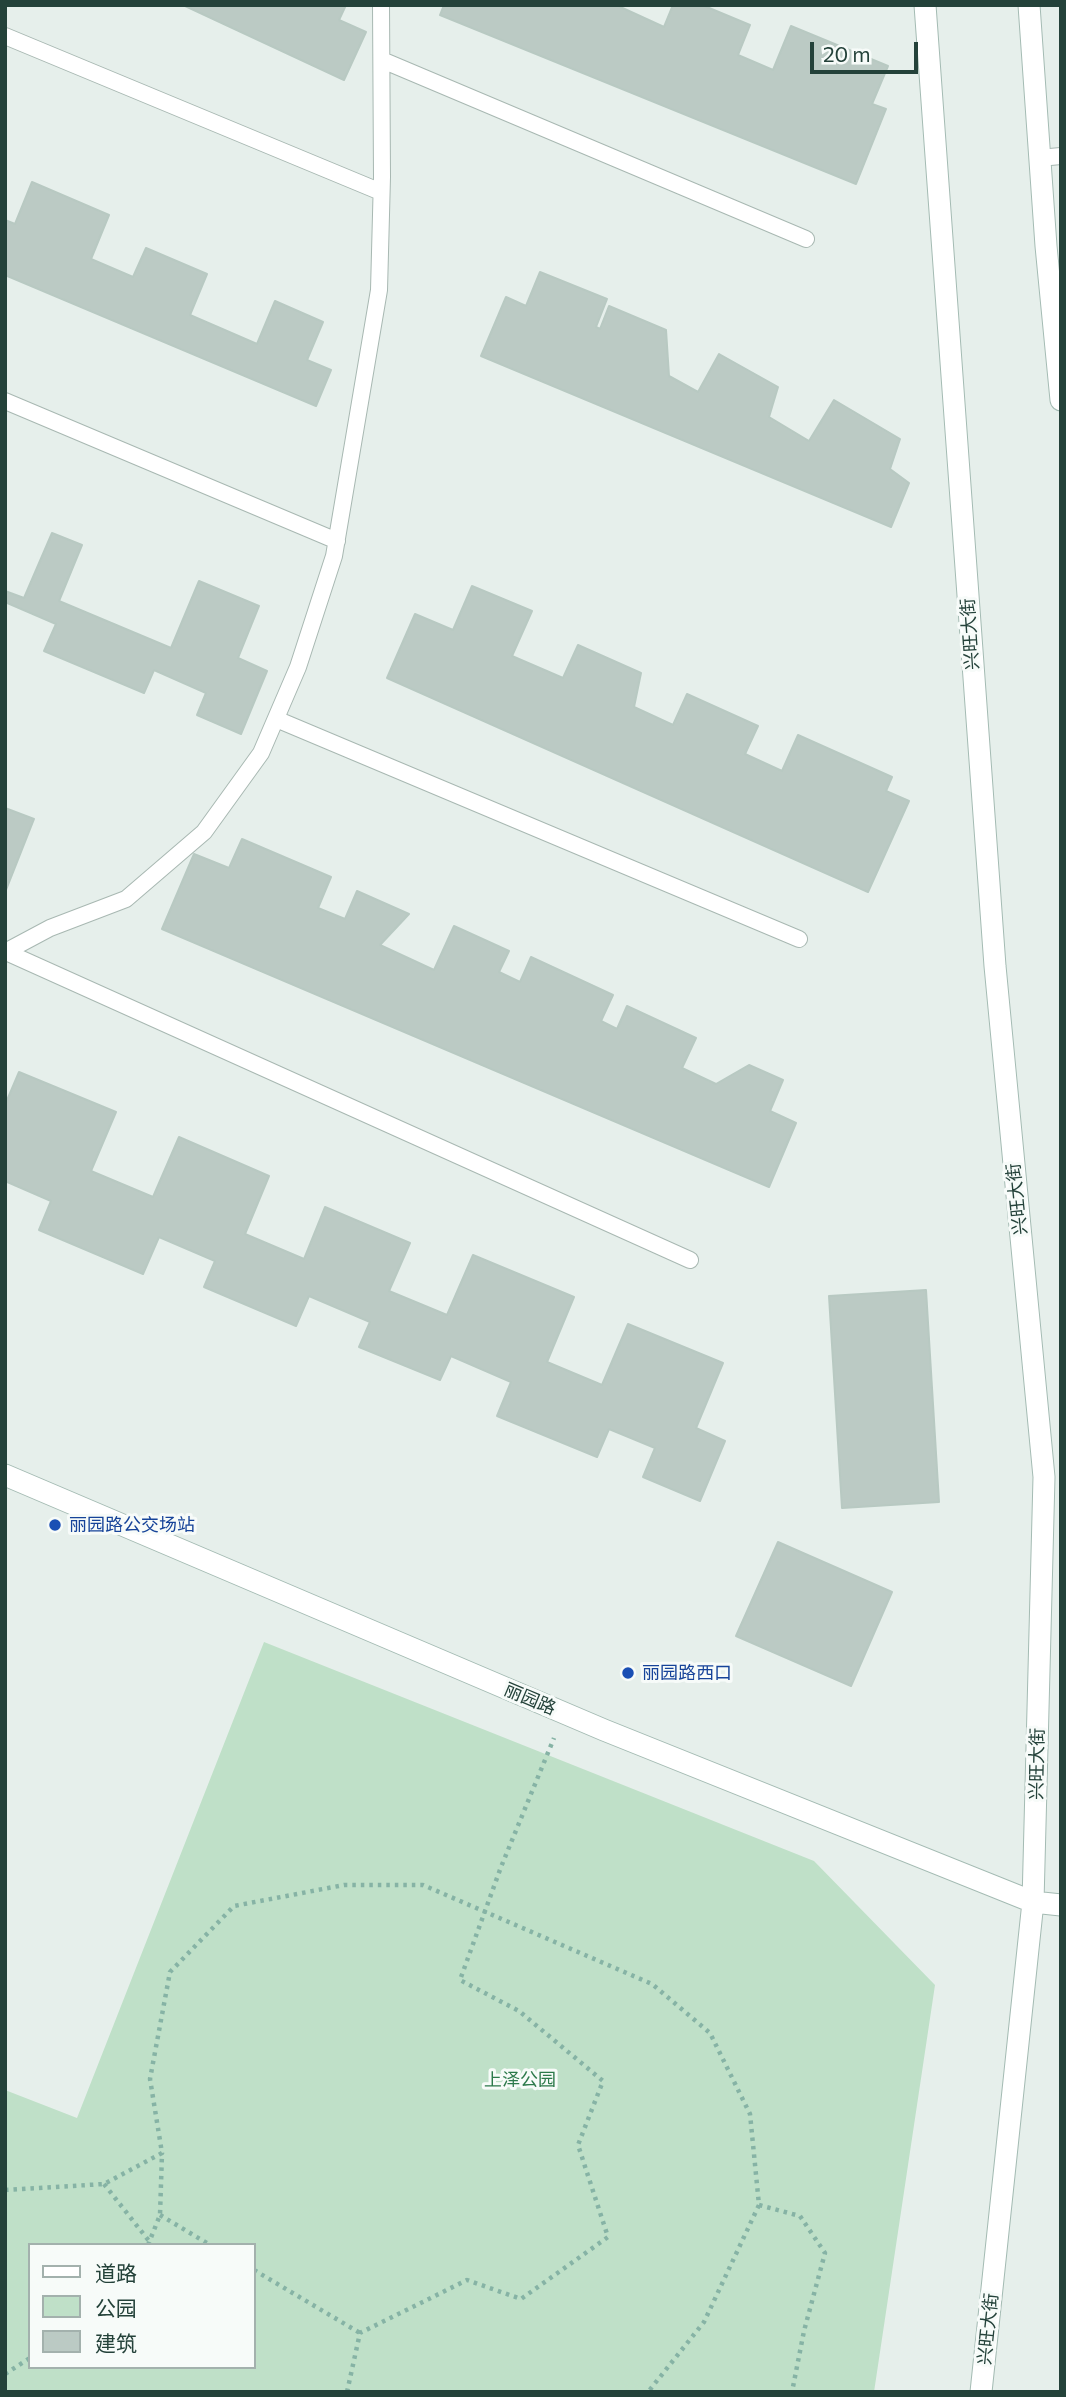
<!DOCTYPE html>
<meta charset="utf-8">
<style>
body{margin:0}
#map{position:relative;width:1066px;height:2397px;overflow:hidden;background:#e6efeb;font-family:Commissioner,"Noto Sans SC",sans-serif}
canvas{display:block}
.frame{position:absolute;inset:0;border:7px solid #24423a;pointer-events:none}
.legend{position:absolute;left:28px;top:2243px;width:228px;height:126px;box-sizing:border-box;background:#f7fbf9;border:2px solid #a3b1ad;margin:0;padding:9px 12px;list-style:none;font-size:21px;color:#24423a}
.legend li{display:flex;align-items:center;gap:14px;height:35px}
.legend b{width:35px;border:2px solid #a3b1ad}
.scale{position:absolute;left:810px;top:42px;width:108px;height:32px;box-sizing:border-box;border:4px solid #24423a;border-top:0;padding-left:9px;font-size:21px;line-height:24px;white-space:nowrap;color:#24423a;-webkit-text-stroke:5px #f7fbf9;paint-order:stroke}
</style>
<div id="map">
<canvas width="1066" height="2397"></canvas>
<div class="frame"></div>
<ul class="legend">
<li><b style="height:9px;background:#fff"></b>道路</li>
<li><b style="height:19px;background:#bfe0c8"></b>公园</li>
<li><b style="height:19px;background:#bbcac4"></b>建筑</li>
</ul>
<div class="scale">20 m</div>
</div>
<script>
const context = document.querySelector('canvas').getContext('2d');
context.lineJoin = 'round';
function fill(path, color) {
  context.fillStyle = color;
  context.fill(path, 'evenodd');
}
function shape(rows) {
  const path = new Path2D();
  for (const r of rows) {
    path.moveTo(r[0], r[1]);
    for (let i = 2; i < r.length; i += 2) path.lineTo(r[i], r[i + 1]);
  }
  return path;
}
function strokePath(path, color, width, dash) {
  context.strokeStyle = color;
  context.lineWidth = width;
  context.lineCap = dash ? 'butt' : 'round';
  context.setLineDash(dash || []);
  context.stroke(path);
}
function drawText(font, color, halo, rows, align = 'center') {
  context.font = font + ' Commissioner,"Noto Sans SC",sans-serif';
  context.lineWidth = 6;
  context.setLineDash([]);
  context.textBaseline = 'middle';
  context.strokeStyle = halo;
  context.fillStyle = color;
  for (const [text, x, y, turn = 0] of rows) {
    context.save();
    context.translate(x, y);
    context.rotate((+turn || 0) * Math.PI / 180);
    context.textAlign = isNaN(turn) ? turn : align;
    if (halo) context.strokeText(text, 0, 0);
    context.fillText(text, 0, 0);
    context.restore();
  }
}
const green = shape([
 [264,1642,814,1861,935,1985,874,2392,5,2392,5,2090,77,2118],
 [30,2245,254,2245,254,2367,30,2367]
]);
const building = shape([
 [183,5,346,5,339,20,366,32,344,80,183,5],
 [444,5,616,5,664,27,673,5,702,5,750,25,738,55,773,70,791,26,888,66,872,104,886,109,856,184,440,15,444,5],
 [32,182,109,215,91,259,133,277,146,248,207,274,190,315,257,344,275,301,323,322,307,360,331,370,316,406,5,275,5,220,15,224,32,182],
 [540,272,607,299,596,327,600,329,609,306,666,330,669,376,698,392,719,354,778,387,769,417,809,441,834,400,900,439,890,469,909,483,891,527,481,356,506,297,526,306,540,272],
 [52,533,82,545,59,601,171,648,199,581,259,606,238,658,267,671,241,734,197,715,206,693,154,670,144,693,44,651,56,624,5,602,5,591,24,598,52,533],
 [472,586,532,611,512,656,563,678,578,645,641,673,634,707,673,725,687,694,758,726,745,754,782,771,798,735,892,777,886,791,909,801,868,892,387,678,415,614,453,630,472,586],
 [5,808,34,819,6,890,5,890,5,808],
 [242,839,331,877,318,908,345,919,357,891,409,914,380,945,434,970,454,926,509,951,499,972,520,982,531,957,613,995,601,1021,617,1029,627,1006,696,1038,682,1068,716,1084,749,1065,783,1080,770,1111,796,1123,769,1187,162,929,194,854,229,868,242,839],
 [19,1072,116,1112,91,1171,153,1197,179,1137,269,1176,245,1234,304,1259,325,1207,410,1243,389,1291,447,1315,473,1255,574,1297,547,1362,602,1385,628,1324,723,1363,696,1428,725,1441,700,1501,643,1477,655,1448,609,1429,597,1457,497,1416,511,1382,451,1356,440,1380,359,1347,370,1322,309,1296,296,1326,204,1287,215,1261,159,1237,143,1274,39,1230,51,1201,5,1181,5,1105,19,1072],
 [926,1290,939,1502,842,1508,829,1296,926,1290],
 [778,1542,892,1592,851,1686,736,1636,778,1542]
]);
const path = shape([
 [104,2184,149,2241],
 [5,2190,104,2184,162,2153,150,2079,170,1972,234,1906,344,1885,423,1885,652,1984,710,2033,750,2114,759,2205,704,2322,648,2392],
 [759,2205,800,2216,825,2253,804,2331,792,2392],
 [160,2215,210,2245],
 [148,2245,160,2215,162,2153],
 [254,2270,360,2333],
 [5,2374,30,2358],
 [347,2392,360,2333,467,2280,521,2299,608,2237,578,2145,603,2081,519,2011,460,1980,501,1867,554,1738]
]);
const lane = shape([
 [5,36,381,192],
 [382,60,806,239],
 [1039,158,1061,156],
 [5,401,337,541],
 [276,719,799,939],
 [5,952,50,928,126,899,204,832,261,753,298,667,334,556,379,290,382,177,381,5],
 [6,952,690,1260]
]);
const secondary = shape([
 [925,5,995,966,1044,1477,1033,1902,981,2392],
 [1029,5,1046,246,1061,400],
 [5,1475,604,1730,1033,1902,1061,1905]
]);
const markers = [
 [55,1525,7,"#1a4fb4"],
 [628,1673,7,"#1a4fb4"]
];
const streetNames = [
 ["兴旺大街",970,634,-94],
 ["兴旺大街",1017,1199,-96],
 ["丽园路",530,1699,23],
 ["兴旺大街",1037,1764,-89],
 ["兴旺大街",988,2329,-84]
];
const transitNames = [
 ["丽园路公交场站",69,1525],
 ["丽园路西口",642,1673]
];
const parkNames = [
 ["上泽公园",520,2080]
];
fill(green, '#bfe0c8');
fill(building, '#bbcac4');
strokePath(building, '#b8c9c2', 2);
strokePath(lane, '#a8b8b2', 18);
strokePath(secondary, '#a4bbb3', 23);
strokePath(path, '#86b3a5', 4.5, [3.5, 5]);
strokePath(lane, '#fff', 16);
strokePath(secondary, '#fff', 21);
for (const [x, y, r, color] of markers) {
  const dot = new Path2D();
  dot.arc(x, y, r, 0, 2 * Math.PI);
  context.fillStyle = color;
  context.fill(dot);
  strokePath(dot, '#f7fbf9', 2.5);
}
drawText('18px', '#24423a', '#f7fbf9', streetNames);
drawText('18px', '#164399', '#f7fbf9', transitNames, 'left');
drawText('18px', '#2d7a4b', '#f7fbf9', parkNames);
</script>
